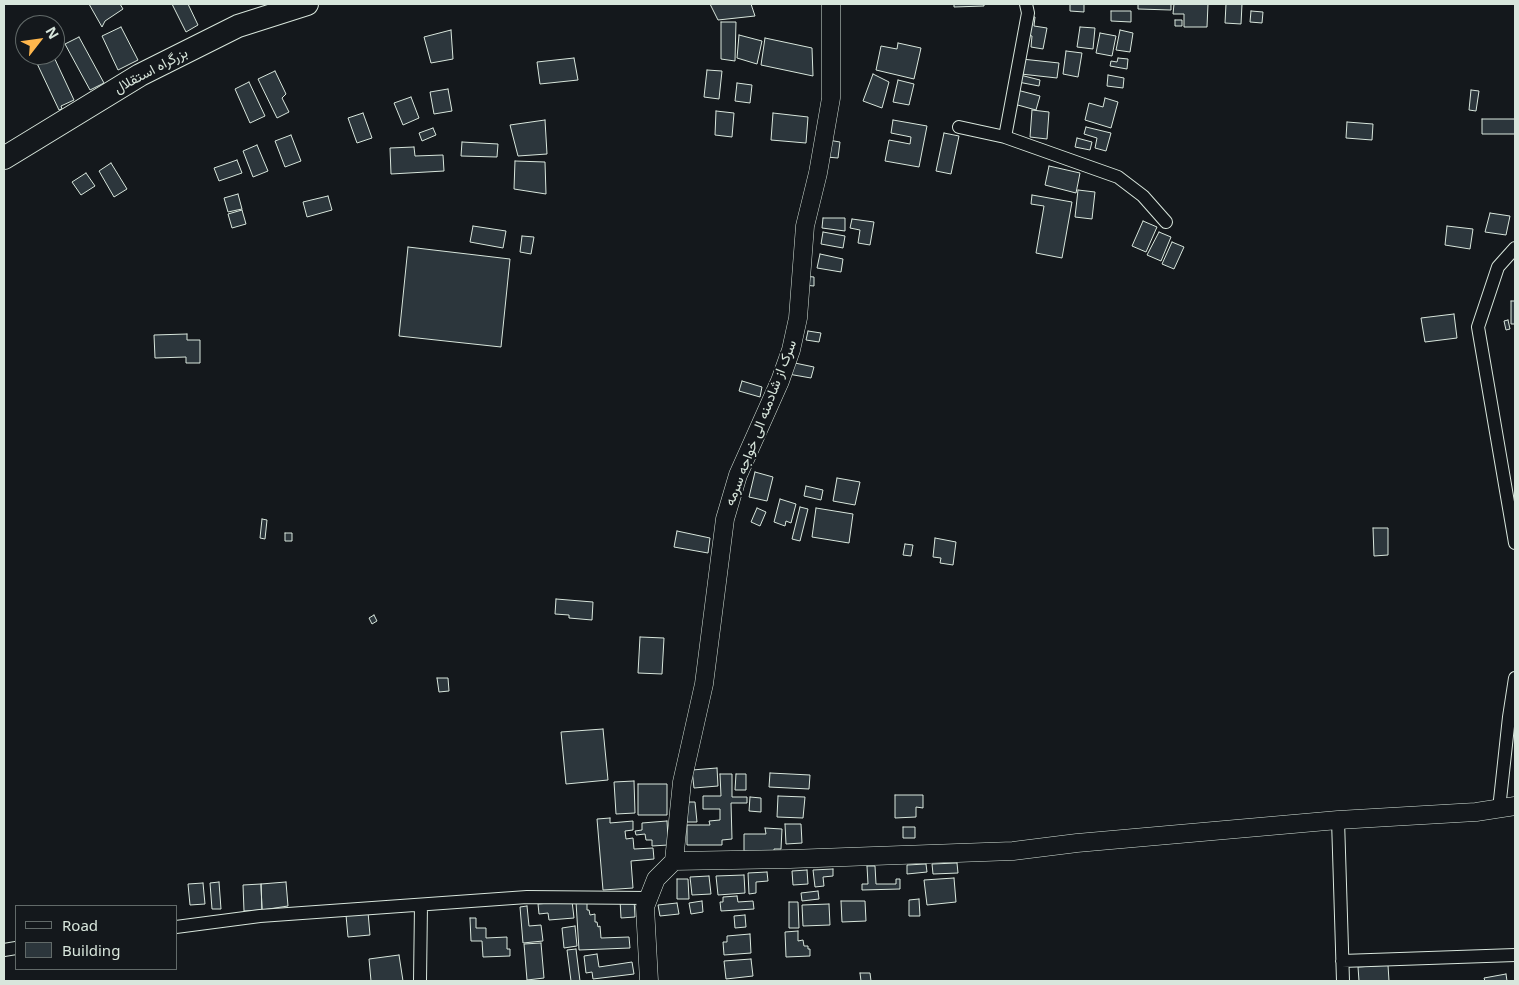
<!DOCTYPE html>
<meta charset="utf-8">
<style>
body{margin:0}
#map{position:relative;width:1519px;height:985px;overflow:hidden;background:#14181c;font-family:"Noto Sans",sans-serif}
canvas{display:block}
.frame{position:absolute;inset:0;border:5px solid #d8e6dc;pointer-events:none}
.legend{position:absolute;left:15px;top:905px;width:162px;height:65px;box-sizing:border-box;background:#14181c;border:1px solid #626a69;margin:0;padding:6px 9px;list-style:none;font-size:15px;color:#d8e6dc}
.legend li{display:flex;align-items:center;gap:10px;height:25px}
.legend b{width:25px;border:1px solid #626a69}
.north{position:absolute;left:15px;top:15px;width:50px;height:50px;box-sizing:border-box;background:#14181c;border:1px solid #626a69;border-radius:50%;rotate:60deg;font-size:14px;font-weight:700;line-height:20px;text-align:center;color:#d8e6dc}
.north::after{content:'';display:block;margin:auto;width:18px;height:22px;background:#ffb74d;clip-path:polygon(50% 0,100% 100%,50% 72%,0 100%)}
</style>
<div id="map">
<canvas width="1519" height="985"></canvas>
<div class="frame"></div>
<ul class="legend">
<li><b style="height:6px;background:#14181c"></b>Road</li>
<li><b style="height:14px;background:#2c363c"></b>Building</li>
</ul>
<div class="north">N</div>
</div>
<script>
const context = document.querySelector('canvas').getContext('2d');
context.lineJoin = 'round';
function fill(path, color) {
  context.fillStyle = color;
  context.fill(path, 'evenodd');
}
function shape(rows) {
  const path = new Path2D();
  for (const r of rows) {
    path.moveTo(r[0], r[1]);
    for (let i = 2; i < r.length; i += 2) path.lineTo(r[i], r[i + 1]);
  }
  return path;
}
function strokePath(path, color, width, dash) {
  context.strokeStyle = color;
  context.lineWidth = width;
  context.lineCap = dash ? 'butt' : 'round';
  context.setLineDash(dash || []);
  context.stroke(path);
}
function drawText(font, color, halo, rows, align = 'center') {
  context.font = font + ' "Noto Sans",Vazirmatn,sans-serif';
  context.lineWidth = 4;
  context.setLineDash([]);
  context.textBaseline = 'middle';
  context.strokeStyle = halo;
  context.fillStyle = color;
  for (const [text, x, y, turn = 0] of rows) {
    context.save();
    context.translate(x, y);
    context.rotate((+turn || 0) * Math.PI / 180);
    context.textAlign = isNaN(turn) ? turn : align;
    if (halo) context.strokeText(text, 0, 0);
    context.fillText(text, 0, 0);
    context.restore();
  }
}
const building = shape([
 [89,4,120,4,123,9,105,21,102,27,89,4],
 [172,4,188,4,198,25,186,32,172,4],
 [710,4,751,4,755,16,718,20,710,4],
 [954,4,984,4,984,6,954,7,954,4],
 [1070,4,1084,4,1084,12,1070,11,1070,4],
 [1138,4,1171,4,1171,10,1138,9,1138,4],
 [1174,4,1208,4,1207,27,1184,27,1184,14,1173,14,1174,4],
 [1226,4,1242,4,1241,24,1225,23,1226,4],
 [1111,11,1131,11,1131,22,1111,21,1111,11],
 [1251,11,1263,12,1262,23,1250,22,1251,11],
 [1028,16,1035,17,1034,26,1047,28,1043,49,1031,47,1032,36,1025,34,1028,16],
 [1175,20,1182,20,1182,26,1175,26,1175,20],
 [721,22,736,22,735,61,721,59,721,22],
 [121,27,138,60,118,70,102,36,121,27],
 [1080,27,1095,28,1093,49,1077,47,1080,27],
 [451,30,453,59,431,63,424,37,451,30],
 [1120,30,1133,33,1130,52,1116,50,1120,30],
 [1100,33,1116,36,1112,56,1096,53,1100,33],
 [739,35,762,41,757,64,737,58,739,35],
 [79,37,104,83,90,90,65,44,79,37],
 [765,38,812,48,813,76,761,65,765,38],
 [898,43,921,48,914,79,876,70,881,46,897,49,898,43],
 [1066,51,1082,53,1078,77,1063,74,1066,51],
 [33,55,53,55,74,100,61,106,62,109,59,110,33,55],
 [574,58,578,80,540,84,537,62,574,58],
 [1118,58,1128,59,1127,69,1110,66,1111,61,1117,62,1118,58],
 [1022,59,1059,63,1057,78,1021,74,1022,59],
 [707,70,722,71,719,99,704,97,707,70],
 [275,71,286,94,282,98,289,112,277,118,258,79,275,71],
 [873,74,889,82,882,108,863,101,873,74],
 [1020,75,1040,80,1039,86,1018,82,1020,75],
 [1108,75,1124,78,1123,88,1107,86,1108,75],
 [898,80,914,84,909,105,893,102,898,80],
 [249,82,265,116,250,123,235,89,249,82],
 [737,83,752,85,750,103,735,101,737,83],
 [448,89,452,111,434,114,430,92,448,89],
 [1017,90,1040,96,1036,110,1014,104,1017,90],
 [1471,90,1479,91,1476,111,1469,110,1471,90],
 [411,97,419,118,403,125,394,103,411,97],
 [1105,98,1118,102,1111,128,1085,120,1089,103,1103,107,1105,98],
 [1032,110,1049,112,1047,139,1030,137,1032,110],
 [716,111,734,113,732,137,715,135,716,111],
 [363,113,372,138,357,143,348,118,363,113],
 [773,113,808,117,806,143,771,140,773,113],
 [1482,119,1515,119,1515,134,1482,134,1482,119],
 [545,120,547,154,518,156,510,125,545,120],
 [893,120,927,126,919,167,885,161,889,140,910,144,911,137,891,133,893,120],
 [1347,122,1373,124,1372,140,1346,138,1347,122],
 [1086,127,1111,133,1106,151,1095,148,1097,138,1084,134,1086,127],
 [433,128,436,135,422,141,419,133,433,128],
 [944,133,959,136,951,174,936,171,944,133],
 [291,135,301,161,285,167,275,141,291,135],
 [1077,138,1092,142,1090,150,1075,147,1077,138],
 [828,140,840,142,838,158,826,157,828,140],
 [462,142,498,144,497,157,461,156,462,142],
 [257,145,268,171,253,177,243,151,257,145],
 [414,147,415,156,443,155,444,171,391,174,390,148,414,147],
 [237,160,242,173,219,181,214,168,237,160],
 [515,161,545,162,546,194,514,189,515,161],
 [111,163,127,189,114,197,99,171,111,163],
 [1049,166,1080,173,1076,193,1045,185,1049,166],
 [86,173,95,186,81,195,72,182,86,173],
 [1078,190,1095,192,1092,219,1075,217,1078,190],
 [238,194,242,209,228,212,224,198,238,194],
 [1032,195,1072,202,1062,258,1036,253,1044,206,1031,204,1032,195],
 [328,196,332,210,307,217,303,202,328,196],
 [242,210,246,224,232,228,228,214,242,210],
 [1490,213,1510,216,1506,235,1485,232,1490,213],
 [823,218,845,218,845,231,822,228,823,218],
 [852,219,874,222,870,245,858,243,860,230,850,228,852,219],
 [1143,221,1157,227,1146,252,1132,246,1143,221],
 [473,226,506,231,503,248,470,242,473,226],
 [1447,226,1473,229,1470,249,1445,245,1447,226],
 [823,232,845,236,843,248,821,244,823,232],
 [1159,232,1171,237,1161,261,1147,255,1159,232],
 [522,236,534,237,531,254,520,252,522,236],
 [1172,242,1184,247,1174,269,1162,264,1172,242],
 [408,247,510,259,501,347,399,336,408,247],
 [820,254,843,259,841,272,817,268,820,254],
 [803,276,814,277,814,286,803,285,803,276],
 [1511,301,1515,301,1515,324,1511,324,1511,301],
 [1454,314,1457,338,1425,342,1421,318,1454,314],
 [1508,320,1510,329,1506,330,1504,321,1508,320],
 [808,331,821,333,819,342,806,340,808,331],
 [187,334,187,340,200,340,200,363,186,363,186,357,155,358,154,335,187,334],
 [790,362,814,367,811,378,788,374,790,362],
 [742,381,762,387,760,397,739,391,742,381],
 [755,472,773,477,767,501,749,497,755,472],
 [837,478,860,482,855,505,833,501,837,478],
 [806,486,823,490,821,500,804,496,806,486],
 [780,499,796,504,791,523,786,521,785,526,774,522,780,499],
 [800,507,808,509,800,541,792,539,800,507],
 [757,508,766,512,760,526,751,522,757,508],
 [816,508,853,514,849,543,812,537,816,508],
 [262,519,267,520,265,539,260,538,262,519],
 [1373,528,1388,528,1388,555,1374,556,1373,528],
 [677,531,710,538,708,553,674,547,677,531],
 [285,533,292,533,292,541,285,541,285,533],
 [935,538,956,542,953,565,940,563,941,558,933,557,935,538],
 [905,544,913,545,911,556,903,555,905,544],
 [556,599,593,602,592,620,569,618,569,615,555,614,556,599],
 [374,615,377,621,372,624,369,618,374,615],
 [640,637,664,638,662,674,638,673,640,637],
 [437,678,448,678,449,691,439,692,437,678],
 [603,729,608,780,566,784,561,732,603,729],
 [717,768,718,786,694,788,692,770,717,768],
 [770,773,810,775,809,789,769,787,770,773],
 [720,774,732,774,732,797,747,797,747,803,731,803,732,839,722,840,722,845,687,845,687,825,710,825,709,821,720,820,720,809,703,809,703,796,721,796,720,774],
 [736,774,746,774,746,790,735,790,736,774],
 [634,781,635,813,616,814,614,782,634,781],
 [638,784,667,784,667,815,638,815,638,784],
 [895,795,923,795,923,808,916,807,916,817,895,818,895,795],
 [778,796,805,797,803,818,777,817,778,796],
 [750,797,761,798,761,812,749,811,750,797],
 [685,802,695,802,697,822,687,822,685,802],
 [610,818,610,823,633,821,633,830,625,831,626,839,633,838,634,849,653,848,654,859,631,861,633,888,603,890,597,819,610,818],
 [667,821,669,853,668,845,652,846,652,840,646,840,645,834,636,835,635,831,642,830,642,823,667,821],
 [785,824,801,824,802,843,786,844,785,824],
 [903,827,915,827,915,838,903,838,903,827],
 [765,828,782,829,781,849,774,849,774,854,744,851,744,834,766,834,765,828],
 [957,863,958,873,933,874,932,864,957,863],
 [926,864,927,872,907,874,907,865,926,864],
 [867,866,875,866,876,884,896,884,896,879,900,879,900,889,862,890,862,884,868,884,867,866],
 [833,869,833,876,823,877,824,886,815,887,813,870,833,869],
 [807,870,808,884,793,885,792,871,807,870],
 [767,872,768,881,756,882,756,893,749,894,748,873,767,872],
 [744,875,745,893,718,895,716,876,744,875],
 [709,876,711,894,692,895,690,877,709,876],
 [954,878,956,902,927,905,924,880,954,878],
 [677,879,688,879,689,899,677,899,677,879],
 [219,882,221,909,212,909,210,883,219,882],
 [286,882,288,906,262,910,261,884,286,882],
 [203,883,205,904,190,905,188,884,203,883],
 [261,884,262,910,244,911,243,885,261,884],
 [818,891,819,899,802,901,801,893,818,891],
 [737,896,738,902,753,901,754,909,721,911,720,902,723,902,723,897,737,896],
 [634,899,635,917,621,918,620,900,634,899],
 [919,899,920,916,909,916,909,900,919,899],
 [572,901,574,918,549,920,548,913,539,914,538,904,572,901],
 [587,901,587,910,589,910,590,915,595,914,595,922,597,922,598,927,600,926,601,938,629,937,630,948,579,950,576,902,587,901],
 [702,901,703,912,691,914,689,903,702,901],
 [841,901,865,901,866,921,842,922,841,901],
 [789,902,798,902,799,928,789,928,789,902],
 [677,903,679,914,660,916,658,905,677,903],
 [829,904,830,925,803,926,802,905,829,904],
 [527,906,529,926,541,925,543,941,523,943,520,907,527,906],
 [368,912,370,935,348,937,346,915,368,912],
 [745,915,746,927,735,928,734,916,745,915],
 [470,918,476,918,476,928,486,928,486,938,507,937,507,949,510,949,510,956,483,957,482,941,471,941,470,918],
 [575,926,577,946,564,948,562,928,575,926],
 [798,931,798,941,803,940,804,946,808,946,808,949,810,949,810,956,786,957,785,932,798,931],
 [750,934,751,953,724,955,723,942,727,942,727,936,750,934],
 [541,943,544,978,527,980,524,944,541,943],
 [576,949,580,981,571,981,567,950,576,949],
 [597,954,599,967,632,962,634,974,593,979,592,972,586,973,584,956,597,954],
 [399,955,403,981,371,981,369,959,399,955],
 [751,959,753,976,726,979,724,961,751,959],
 [1388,965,1389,981,1359,981,1358,967,1388,965],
 [860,973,870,973,871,981,857,981,861,981,860,973],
 [1506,974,1507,981,1485,981,1484,978,1506,974]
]);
const street = shape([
 [959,127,1005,137,1118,177,1143,196,1166,222],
 [1005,137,1028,13,1026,4],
 [1515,248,1498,267,1478,327,1515,543],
 [1499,809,1509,717,1515,678],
 [1338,820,1343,981],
 [176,927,260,916,527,897,648,898],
 [4,950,16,948],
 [1342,961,1515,955],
 [420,981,421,905]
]);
const secondary = shape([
 [674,861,790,859,1013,851,1077,843,1338,820,1476,812,1515,806],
 [649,981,645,907,656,879,674,861,682,782,704,684,725,519,738,475,780,381,791,350,798,318,805,226,818,173,831,98,831,4]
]);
const highway = shape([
 [4,158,140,75,238,26,307,4]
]);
const streetNames = [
 ["بزرگراه استقلال",151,71,-28],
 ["سرک از شادمنه الی خواجه سرمه",761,423,-69]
];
fill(building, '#2c363c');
strokePath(building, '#d8e6dc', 1);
strokePath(street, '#d8e6dc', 14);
strokePath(secondary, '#d8e6dc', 19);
strokePath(highway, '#d8e6dc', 24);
strokePath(street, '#14181c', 12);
strokePath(secondary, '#14181c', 18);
strokePath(highway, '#14181c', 22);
drawText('14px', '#d8e6dc', '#14181c', streetNames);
</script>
